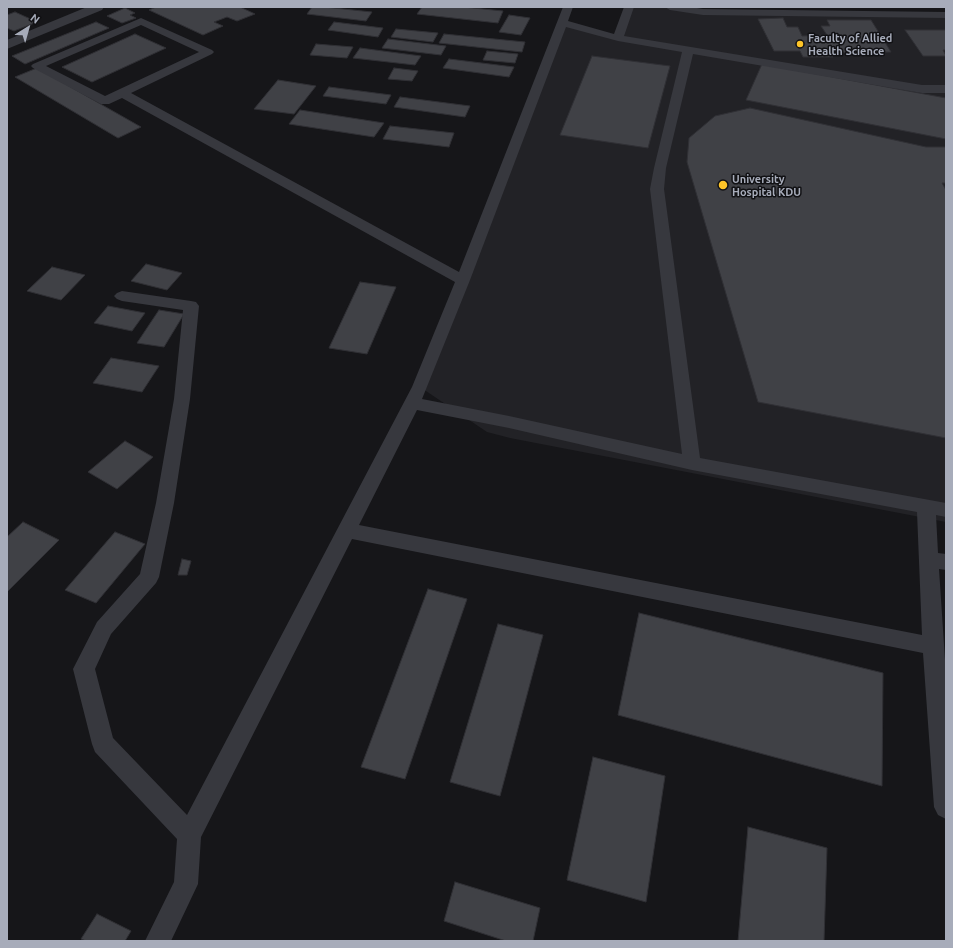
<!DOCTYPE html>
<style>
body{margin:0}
#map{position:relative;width:953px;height:948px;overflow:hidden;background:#161619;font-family:Ubuntu,sans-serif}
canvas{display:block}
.frame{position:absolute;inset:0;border:8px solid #a7acba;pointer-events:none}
.north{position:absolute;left:8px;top:8px;width:40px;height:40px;-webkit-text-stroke:3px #111114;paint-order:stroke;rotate:37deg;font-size:11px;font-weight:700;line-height:16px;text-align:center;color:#a7acba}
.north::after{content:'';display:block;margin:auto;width:14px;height:18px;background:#a7acba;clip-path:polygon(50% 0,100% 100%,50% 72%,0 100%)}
</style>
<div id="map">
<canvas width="953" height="948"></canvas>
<div class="frame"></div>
<div class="north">N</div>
</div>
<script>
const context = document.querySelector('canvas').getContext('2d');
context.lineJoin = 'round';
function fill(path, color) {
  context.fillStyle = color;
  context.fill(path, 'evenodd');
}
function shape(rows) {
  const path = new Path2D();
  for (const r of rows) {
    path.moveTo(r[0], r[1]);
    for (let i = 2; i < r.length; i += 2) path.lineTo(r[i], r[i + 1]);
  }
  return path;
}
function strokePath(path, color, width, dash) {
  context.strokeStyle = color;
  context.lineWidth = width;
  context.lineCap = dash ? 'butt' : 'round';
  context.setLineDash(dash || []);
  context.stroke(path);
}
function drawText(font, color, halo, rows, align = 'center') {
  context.font = font + ' Ubuntu,sans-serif';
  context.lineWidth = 3;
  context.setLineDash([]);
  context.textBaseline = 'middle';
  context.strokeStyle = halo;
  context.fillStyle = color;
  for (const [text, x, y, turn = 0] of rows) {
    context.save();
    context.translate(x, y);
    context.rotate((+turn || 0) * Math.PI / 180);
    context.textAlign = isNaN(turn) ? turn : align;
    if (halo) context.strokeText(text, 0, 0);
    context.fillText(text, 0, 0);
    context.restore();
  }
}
const built = shape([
 [629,7,670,7,703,12,946,15,946,522,510,438,487,432,420,387,562,23,618,38]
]);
const building = shape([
 [156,7,240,7,255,14,237,21,227,17,214,22,223,26,203,35,149,10,156,7],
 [312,7,324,7,372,12,366,21,307,14,312,7],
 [422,7,463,7,503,11,498,23,417,14,422,7],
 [125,8,135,13,130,15,136,18,122,23,107,16,125,8],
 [15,12,37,22,14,31,7,28,7,15,15,12],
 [509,15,530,18,521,35,499,32,509,15],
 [783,18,787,27,798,27,802,36,827,35,821,26,830,26,827,20,871,20,891,52,830,53,833,57,803,57,800,51,774,51,758,19,783,18],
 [96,22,109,28,25,64,12,56,96,22],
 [334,22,383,28,378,37,328,30,334,22],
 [396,29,438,33,433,42,391,37,396,29],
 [905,30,946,30,946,50,943,50,946,56,923,56,905,30],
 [135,34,166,48,92,82,62,67,135,34],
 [444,34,525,42,522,52,439,43,444,34],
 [388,39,446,46,441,55,382,48,388,39],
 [316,44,353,47,347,58,310,55,316,44],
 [360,48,421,56,415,65,353,58,360,48],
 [487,51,518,54,515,63,483,60,487,51],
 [592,56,670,66,648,148,560,135,592,56],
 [449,59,514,67,509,77,443,68,449,59],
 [762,64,946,98,946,139,746,100,762,64],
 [37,68,141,127,118,138,15,77,37,68],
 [394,68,418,71,412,81,388,79,394,68],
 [278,80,316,86,294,114,254,109,278,80],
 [329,87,391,95,386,104,323,96,329,87],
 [400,97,470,106,465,117,394,107,400,97],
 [750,108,926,147,946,147,946,183,942,183,946,190,946,438,758,402,687,162,689,138,715,116,750,108],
 [300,110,384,123,374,137,289,124,300,110],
 [390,126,454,133,449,147,383,139,390,126],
 [146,264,182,273,167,290,131,281,146,264],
 [52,267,85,275,61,300,27,291,52,267],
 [360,282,396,287,367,354,329,348,360,282],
 [108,306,145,313,132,331,94,323,108,306],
 [159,310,184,314,164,347,137,343,159,310],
 [111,358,159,366,142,392,93,383,111,358],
 [125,441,153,457,117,489,88,472,125,441],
 [23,522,59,540,7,592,7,537,23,522],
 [115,532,145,544,96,603,65,590,115,532],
 [182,559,191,561,187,575,178,575,182,559],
 [428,589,467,599,405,779,361,767,428,589],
 [639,613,883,673,882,786,618,715,639,613],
 [498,624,543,635,500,796,450,782,498,624],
 [593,757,665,776,646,902,567,880,593,757],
 [748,827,827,848,824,941,738,941,748,827],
 [455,882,540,908,533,941,506,941,444,921,455,882],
 [97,914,131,931,125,941,86,941,81,939,97,914]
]);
const lane = shape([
 [563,7,573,7,568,21,614,34,624,7,634,7,624,36,922,85,946,85,946,93,922,93,693,54,666,168,664,189,700,458,946,503,946,517,936,515,938,553,946,554,946,570,939,569,946,675,946,819,938,815,934,807,923,653,352,539,201,837,198,884,171,941,145,941,174,882,177,839,95,752,92,744,73,669,97,622,140,574,156,503,174,399,183,310,122,301,117,299,114,296,117,293,122,291,191,301,196,302,199,306,190,399,174,503,159,577,156,583,111,634,95,669,113,738,187,815,412,387,455,282,122,98,109,104,101,104,33,68,31,66,33,64,141,18,212,50,214,52,212,54,131,93,459,272,563,7],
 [141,25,199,52,105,96,46,66,141,25],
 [566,27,618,41,682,52,654,168,650,189,682,454,509,416,422,399,470,280,566,27],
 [417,410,509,428,692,470,917,512,922,635,359,525,417,410],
 [665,7,691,7,703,9,946,12,946,18,703,15,670,10,665,7]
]);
const street = shape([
 [87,7,104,7,102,10,7,49,7,40,87,7]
]);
const markers = [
 [800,44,4,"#ffc528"],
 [723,185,5,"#ffc528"]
];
const farPoinames = [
 ["Faculty of Allied",808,38],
 ["Health Science",808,51],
 ["University",732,179],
 ["Hospital KDU",732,192]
];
fill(built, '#222226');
fill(building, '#404146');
strokePath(building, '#303035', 1);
fill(lane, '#37383e');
fill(street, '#37383e');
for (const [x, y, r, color] of markers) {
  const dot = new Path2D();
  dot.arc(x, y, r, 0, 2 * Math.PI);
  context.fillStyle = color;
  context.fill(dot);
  strokePath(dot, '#111114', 1.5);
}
drawText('bold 11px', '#a7acba', '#111114', farPoinames, 'left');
</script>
